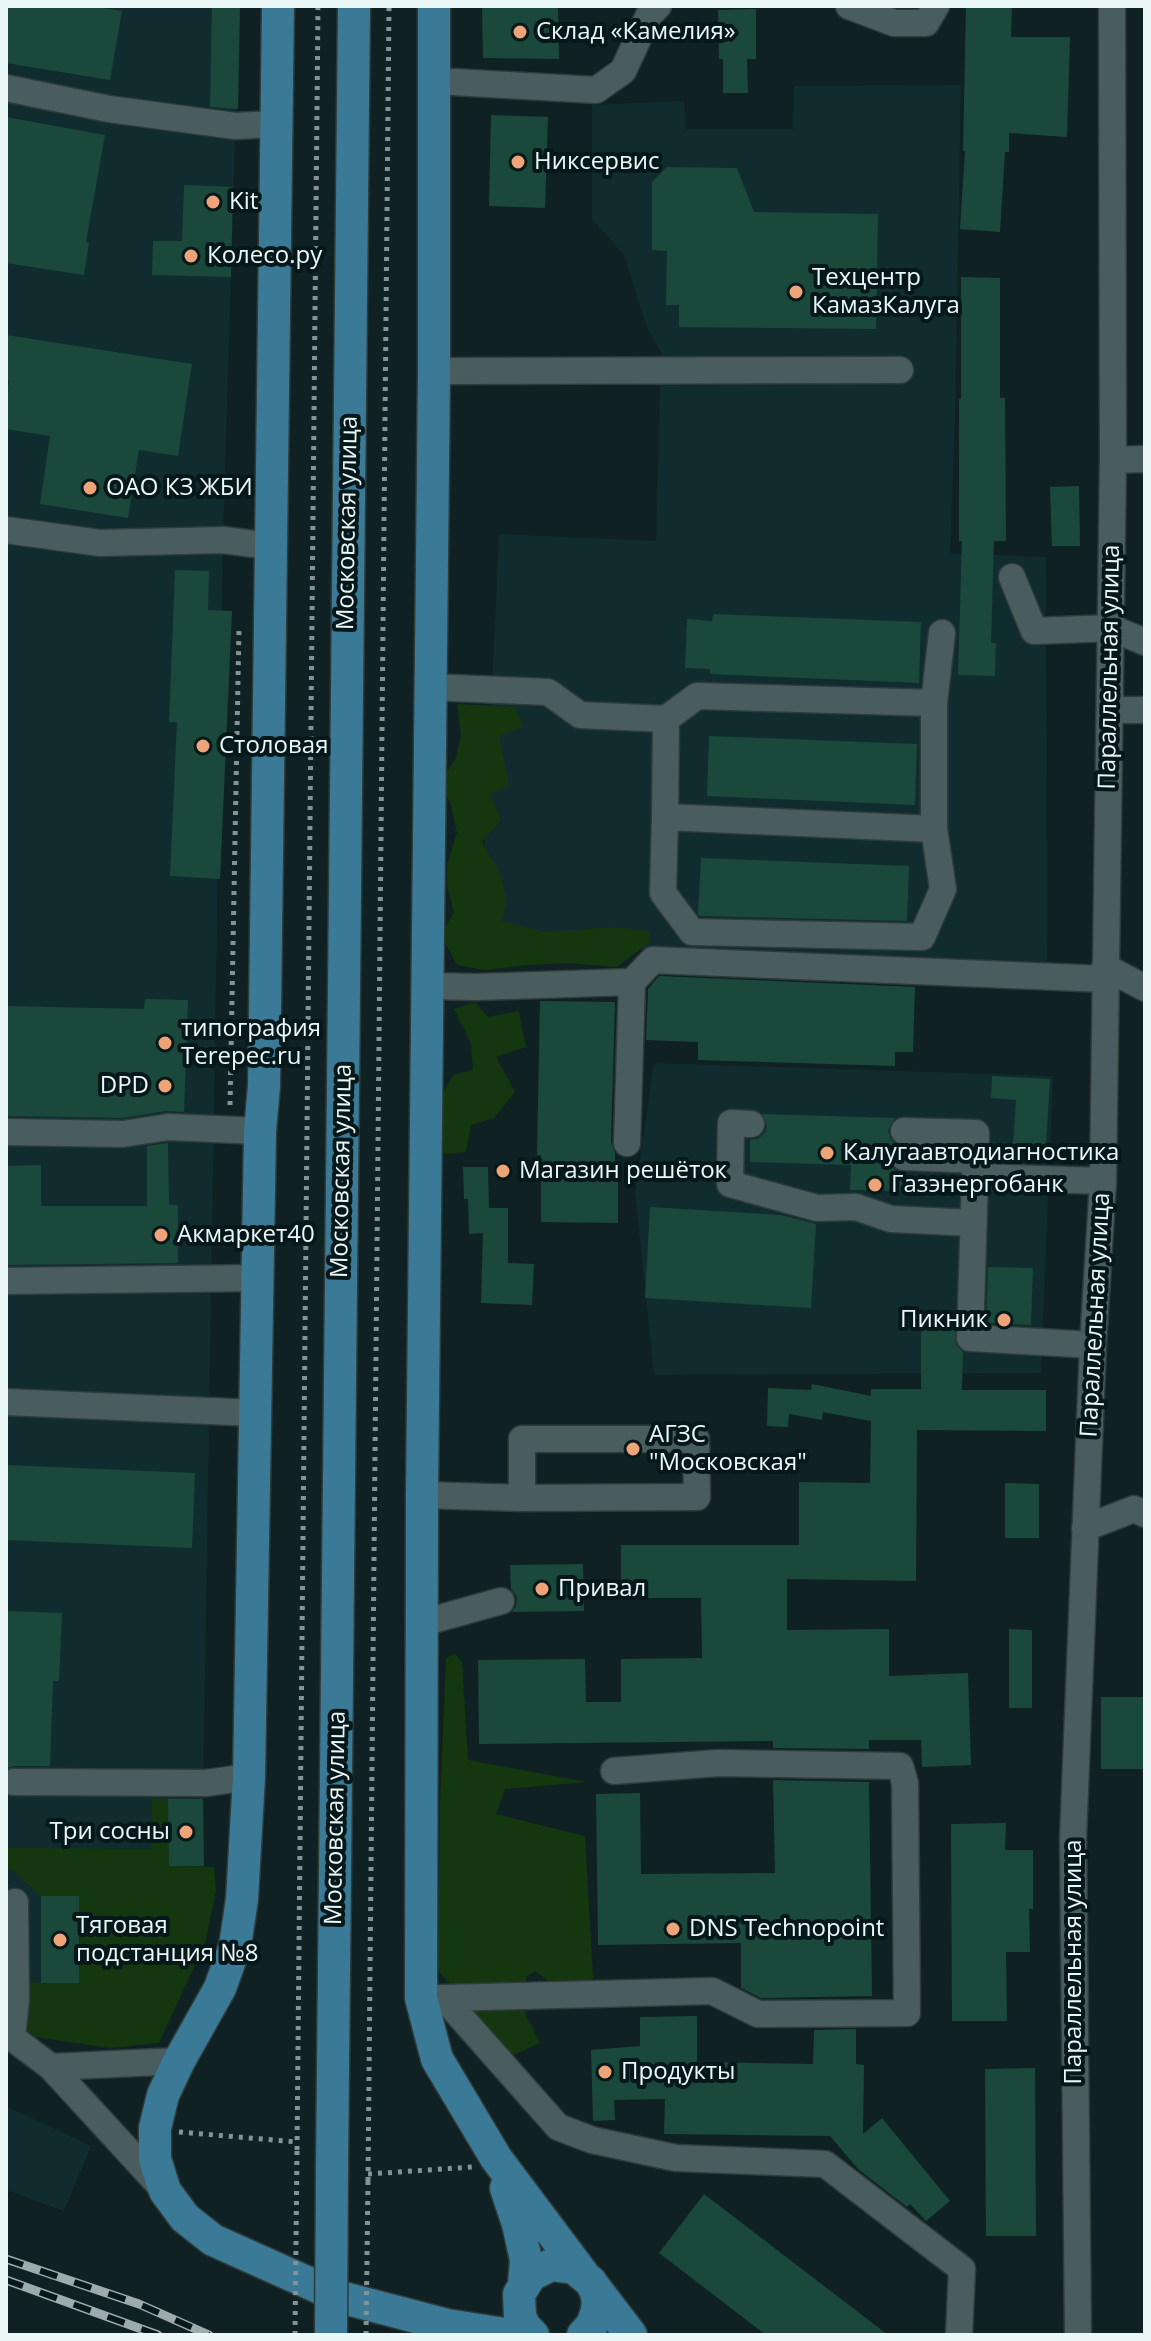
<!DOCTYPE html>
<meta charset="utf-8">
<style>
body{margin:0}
#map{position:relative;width:1151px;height:2341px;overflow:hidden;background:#0f2123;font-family:"Open Sans",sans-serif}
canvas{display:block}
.frame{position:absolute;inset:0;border:8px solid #ecf7f8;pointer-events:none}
</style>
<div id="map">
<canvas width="1151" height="2341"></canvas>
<div class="frame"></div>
</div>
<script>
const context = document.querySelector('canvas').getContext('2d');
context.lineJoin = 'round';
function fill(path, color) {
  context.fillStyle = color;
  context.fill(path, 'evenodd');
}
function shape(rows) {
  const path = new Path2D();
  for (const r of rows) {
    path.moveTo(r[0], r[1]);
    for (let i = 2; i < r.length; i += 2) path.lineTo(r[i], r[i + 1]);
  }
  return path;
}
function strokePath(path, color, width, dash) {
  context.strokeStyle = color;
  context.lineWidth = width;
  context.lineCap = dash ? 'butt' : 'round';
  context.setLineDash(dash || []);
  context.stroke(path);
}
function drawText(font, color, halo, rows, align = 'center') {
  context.font = font + ' "Open Sans",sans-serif';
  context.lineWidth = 8;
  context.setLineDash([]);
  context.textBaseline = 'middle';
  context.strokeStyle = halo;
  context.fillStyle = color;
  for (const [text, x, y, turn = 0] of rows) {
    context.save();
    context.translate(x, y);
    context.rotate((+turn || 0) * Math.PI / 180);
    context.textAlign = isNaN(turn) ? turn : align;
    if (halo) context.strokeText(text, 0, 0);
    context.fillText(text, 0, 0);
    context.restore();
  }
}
const built = shape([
 [6,6,239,6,223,540,203,1798,204,1866,163,2018,6,1995],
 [961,85,955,418,950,553,1046,557,1047,962,480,945,499,534,656,541,661,352,647,328,624,255,592,219,592,105,684,101,686,129,793,129,794,86],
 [654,1063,1053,1076,1041,1373,654,1375,635,1192],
 [6,2106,91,2146,64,2211,6,2190]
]);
const green = shape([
 [457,704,516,707,523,727,499,736,509,785,490,795,501,820,482,842,500,873,507,901,502,921,544,932,615,927,649,931,649,943,617,967,568,963,529,965,484,970,457,965,441,935,454,912,447,886,447,864,457,833,451,805,440,782,456,758,461,735],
 [475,1002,488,1017,519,1011,526,1047,496,1057,515,1092,494,1118,471,1125,466,1152,444,1154,435,1107,453,1075,473,1070,471,1043,454,1009],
 [455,1654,462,1662,468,1760,587,1782,505,1789,496,1814,585,1836,593,1978,576,2001,535,1971,526,1977,525,2013,540,2043,511,2056,438,1970,440,1804,446,1658],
 [152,1799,168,1799,169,1866,214,1867,216,1891,205,1943,159,2043,110,2048,35,2037,20,2025,22,1980,41,1983,79,1982,79,1897,41,1896,12,1869,6,1869,6,1848,151,1849]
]);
const building = shape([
 [6,6,90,6,122,11,110,80,6,63],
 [212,6,240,6,238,109,210,107],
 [482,6,558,6,559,59,483,58],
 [966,6,1012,6,1011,37,1070,37,1067,137,1009,133,1009,152,1005,152,1000,232,960,229,965,151,963,151],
 [756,9,756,59,747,59,748,93,723,93,723,59,719,59,718,10],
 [491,115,548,117,545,208,489,206],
 [6,117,105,135,86,242,89,243,84,275,6,263],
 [667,167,737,168,754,212,878,214,876,329,679,327,679,305,666,305,667,251,652,250,652,182],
 [184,185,233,187,231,277,152,275,153,241,182,241],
 [961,277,1000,278,1000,398,1005,398,1006,541,994,541,991,643,996,643,995,676,958,675,962,541,959,541,959,399,961,399],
 [6,335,192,364,178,456,139,450,128,518,40,504,50,436,6,429,6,400,9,381,6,381],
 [1079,486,1080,546,1052,546,1050,487],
 [175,570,209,571,208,610,232,611,220,879,170,876,177,722,169,722],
 [713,614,921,622,919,683,710,674,710,669,685,668,687,619,712,621],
 [709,736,917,744,915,805,707,796],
 [701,858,909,866,907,921,700,916,698,914],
 [659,976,915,987,913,1052,895,1052,895,1066,698,1060,698,1042,646,1040,648,989],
 [145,999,188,1000,184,1112,166,1111,122,1118,6,1116,6,1006,144,1009],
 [540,1001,615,1002,611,1142,615,1153,615,1161,618,1161,618,1223,541,1222,541,1155,537,1155],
 [992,1076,1050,1079,1045,1161,1012,1159,1016,1100,991,1098],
 [762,1114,895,1118,888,1130,890,1138,895,1144,890,1149,888,1157,890,1165,895,1170,903,1173,902,1191,850,1190,851,1165,750,1162,750,1140,759,1138,765,1132,767,1126],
 [168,1143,169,1205,178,1205,178,1263,6,1265,6,1166,41,1165,41,1206,147,1206,147,1146],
 [463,1167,488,1167,489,1208,508,1208,508,1263,534,1264,532,1305,481,1303,483,1233,469,1234,468,1199,464,1199],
 [650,1207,781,1215,816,1224,811,1308,645,1298],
 [988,1267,1033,1268,1031,1325,986,1323],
 [921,1319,955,1319,956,1345,963,1352,962,1390,1046,1390,1046,1431,917,1430,916,1581,787,1579,787,1630,889,1629,889,1676,968,1673,971,1765,922,1767,921,1740,869,1740,869,1749,773,1748,773,1741,479,1744,478,1660,585,1659,586,1702,621,1702,621,1659,702,1658,701,1598,621,1598,621,1545,799,1545,799,1482,870,1483,871,1421,823,1412,822,1420,789,1414,788,1427,767,1426,768,1388,811,1390,812,1384,871,1396,871,1389,921,1389],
 [6,1465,195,1473,192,1548,6,1540],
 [1005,1483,1039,1484,1039,1538,1005,1538],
 [583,1564,584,1611,512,1612,516,1606,517,1597,511,1589,510,1565],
 [6,1611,62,1613,59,1681,53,1681,50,1766,14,1766,6,1768],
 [1009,1629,1032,1630,1032,1708,1009,1708],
 [1101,1697,1145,1697,1145,1769,1101,1769],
 [773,1780,869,1782,872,1996,761,1998,741,1988,741,1943,598,1945,596,1794,640,1793,641,1874,775,1873],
 [168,1799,203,1799,204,1866,169,1866],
 [1006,1823,1005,1850,1033,1850,1033,1909,1029,1909,1030,1952,1006,1952,1007,2021,952,2021,951,1824],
 [41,1896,79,1896,79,1983,41,1983],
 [697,2016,697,2062,813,2064,814,2030,856,2029,856,2064,864,2065,863,2134,882,2118,950,2201,926,2221,910,2204,907,2207,858,2169,830,2136,664,2134,665,2099,614,2100,615,2120,593,2121,591,2050,640,2046,640,2017],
 [1035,2068,1036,2236,986,2236,985,2069],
 [704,2194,888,2335,766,2335,659,2253]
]);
const path = shape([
 [230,1105,239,627],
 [179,2132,297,2142],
 [297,2150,318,6],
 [368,2174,472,2167],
 [368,2181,389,6]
]);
const minor = shape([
 [849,6,894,23,926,23,936,6],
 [435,81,596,90,623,71,649,15,658,6],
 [6,88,109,109,235,126,276,124],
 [434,371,900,370],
 [1113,460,1145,459],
 [6,530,100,543,223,540,269,546],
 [1012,577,1034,631,1111,628,1145,642],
 [430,687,548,692,580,715,666,719,697,696,934,703,942,633],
 [1110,710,1145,710],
 [666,719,665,817,934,829,934,703],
 [665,817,663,893,692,932,922,937,943,889,934,829],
 [1105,967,1145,988],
 [632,982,653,960,1105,979],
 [429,986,476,987,632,982,627,1143],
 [751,1124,731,1123,730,1184,817,1208,856,1207,891,1219,973,1223],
 [904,1131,976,1133,976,1160],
 [6,1132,123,1134,168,1127,260,1131],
 [904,1157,976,1160,975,1177],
 [6,1281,257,1278],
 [1093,1345,970,1338,975,1177,1103,1181],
 [6,1402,255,1413],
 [422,1495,522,1498,697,1497,696,1439,522,1439,522,1498],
 [1085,1528,1134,1509,1145,1514],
 [422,1623,501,1601],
 [14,1782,206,1783,249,1777],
 [433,1998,444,1998,558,2127,592,2140,676,2158,825,2164,962,2269,959,2335],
 [444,1998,712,1991,758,2014,907,2013,905,1783,900,1766,718,1763,614,1771],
 [6,2033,51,2067,163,2189],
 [12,2037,16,2000,15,1902],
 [51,2067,179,2061],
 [1078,2335,1073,1838,1093,1345,1103,1181,1113,460,1112,6]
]);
const major = shape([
 [278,6,264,1086,260,1131,249,1777,242,1899,235,1946,220,1988,179,2061,163,2095,155,2128,155,2159,165,2191,185,2218,213,2240,340,2297,447,2325,511,2335],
 [434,6,434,371,422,1495,421,1998,437,2059,496,2158,583,2274],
 [332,2166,354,6],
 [506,2188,518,2224,526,2260,524,2284],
 [592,2284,631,2335],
 [533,2335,525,2327,520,2316,519,2294,531,2275,551,2265,574,2268,591,2282,596,2292,598,2303,596,2314,592,2325,583,2335]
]);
const rail = shape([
 [6,2259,139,2304,209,2335],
 [6,2280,158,2335]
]);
const pathBridge = shape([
 [295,2335,297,2150],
 [366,2335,368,2181]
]);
const majorBridge = shape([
 [331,2335,332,2166]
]);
const markers = [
 [520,32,8,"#efa378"],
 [518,162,8,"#efa378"],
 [213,202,8,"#efa378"],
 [191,256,8,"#efa378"],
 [796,292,8,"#efa378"],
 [90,488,8,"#efa378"],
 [203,746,8,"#efa378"],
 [165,1043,8,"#efa378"],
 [165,1086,8,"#efa378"],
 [827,1153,8,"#efa378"],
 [503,1171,8,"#efa378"],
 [875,1185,8,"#efa378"],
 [161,1235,8,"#efa378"],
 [1004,1320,8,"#efa378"],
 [633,1449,8,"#efa378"],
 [542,1589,8,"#efa378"],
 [186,1832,8,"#efa378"],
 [673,1929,8,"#efa378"],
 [60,1940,8,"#efa378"],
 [605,2072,8,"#efa378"]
];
const poiNames = [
 ["Склад «Камелия»",536,32],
 ["Никсервис",534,162],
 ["Kit",229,202],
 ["Колесо.ру",207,256],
 ["Техцентр",812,278],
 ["КамазКалуга",812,306],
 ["ОАО КЗ ЖБИ",106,488],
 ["Столовая",219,746],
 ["типография",181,1029],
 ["Terepec.ru",181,1057],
 ["DPD",149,1086,"right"],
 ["Калугаавтодиагностика",843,1153],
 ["Магазин решёток",519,1171],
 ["Газэнергобанк",891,1185],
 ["Акмаркет40",177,1235],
 ["Пикник",988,1320,"right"],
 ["АГЗС",649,1435],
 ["\"Московская\"",649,1463],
 ["Привал",558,1589],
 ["Три сосны",170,1832,"right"],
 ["Тяговая",76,1926],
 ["подстанция №8",76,1954],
 ["DNS Technopoint",689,1929],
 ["Продукты",621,2072]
];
const streetNames = [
 ["Московская улица",348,523,-89],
 ["Параллельная улица",1110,667,-89],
 ["Московская улица",342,1171,-89],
 ["Параллельная улица",1096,1315,-87],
 ["Московская улица",336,1818,-89],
 ["Параллельная улица",1074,1962,-90]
];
fill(built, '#102c2e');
fill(green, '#143710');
fill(building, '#1a493c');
strokePath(minor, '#2f3a3b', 29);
strokePath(major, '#2f3a3b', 35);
strokePath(path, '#859395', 5, [4, 6]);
strokePath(minor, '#495d5f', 26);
strokePath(major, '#3a7a96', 32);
strokePath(rail, '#9eabac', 9);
strokePath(rail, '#061819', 6, [18]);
strokePath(majorBridge, '#2f3a3b', 35, []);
strokePath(pathBridge, '#859395', 5, [4, 6]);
strokePath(majorBridge, '#3a7a96', 32);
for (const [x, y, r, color] of markers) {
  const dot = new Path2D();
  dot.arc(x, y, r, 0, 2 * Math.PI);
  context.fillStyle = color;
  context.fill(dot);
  strokePath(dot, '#061819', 3);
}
drawText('24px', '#ecf7f8', '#061819', poiNames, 'left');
drawText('24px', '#ecf7f8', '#061819', streetNames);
</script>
